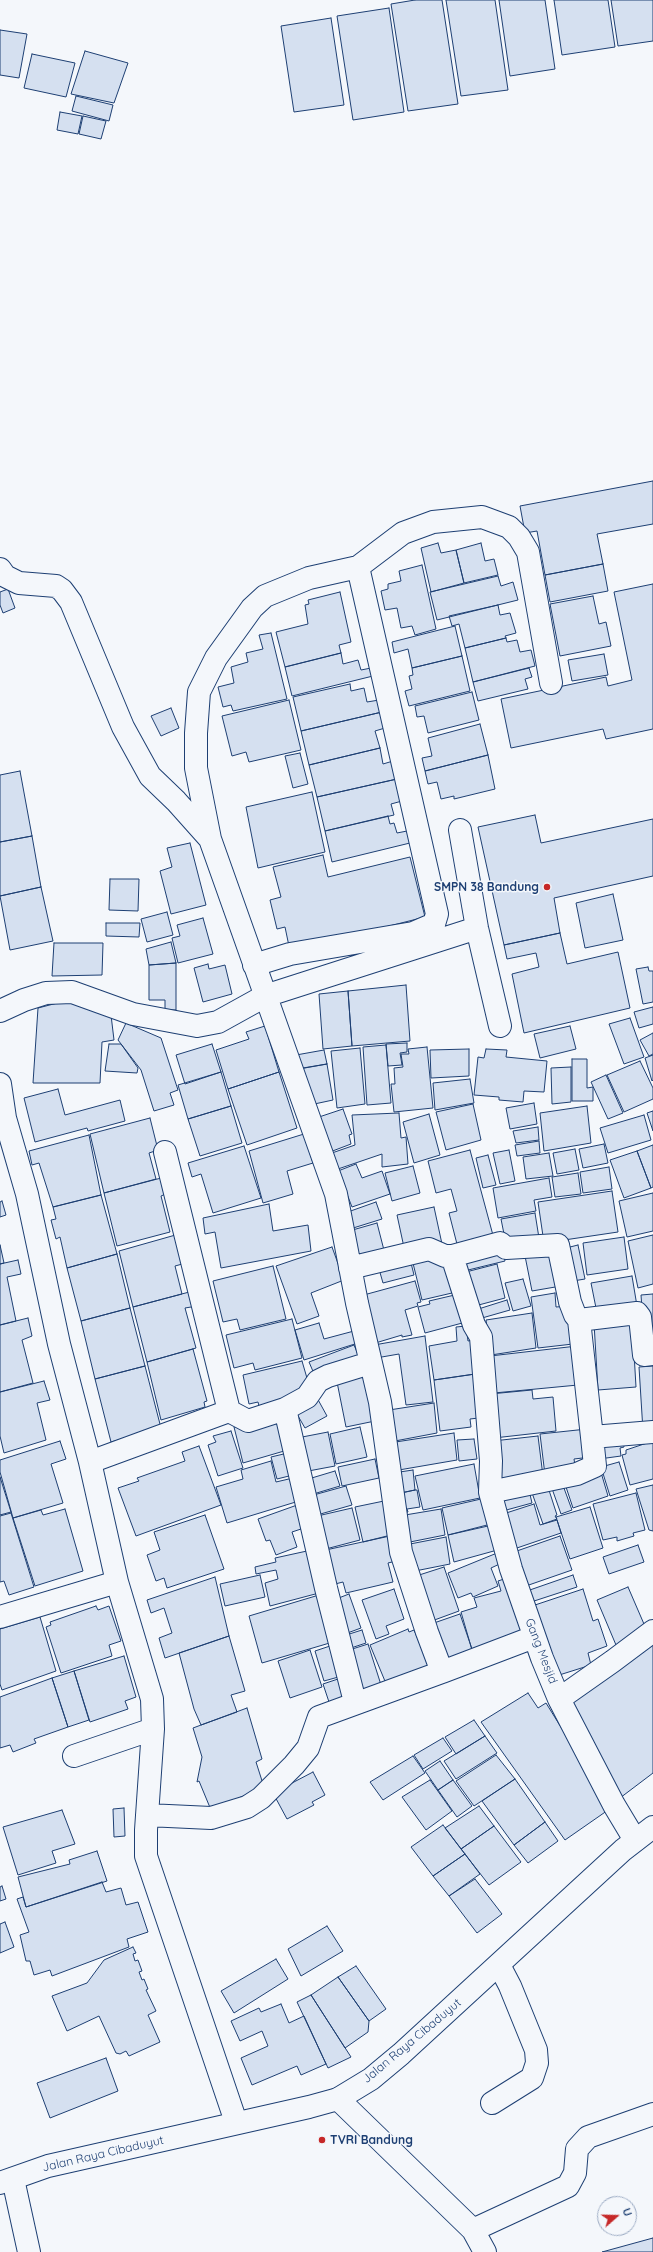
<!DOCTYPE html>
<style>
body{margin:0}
#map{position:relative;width:653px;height:2252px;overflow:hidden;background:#f4f7fb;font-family:Quicksand,sans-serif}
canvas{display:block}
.north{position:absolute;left:597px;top:2196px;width:40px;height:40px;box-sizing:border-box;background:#f4f7fb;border:1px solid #9eadc5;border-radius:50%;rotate:70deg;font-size:11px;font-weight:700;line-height:16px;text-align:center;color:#1d3f73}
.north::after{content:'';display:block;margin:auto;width:14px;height:18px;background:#c62828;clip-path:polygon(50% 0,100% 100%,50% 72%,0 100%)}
</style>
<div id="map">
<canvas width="653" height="2252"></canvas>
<div class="north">U</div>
</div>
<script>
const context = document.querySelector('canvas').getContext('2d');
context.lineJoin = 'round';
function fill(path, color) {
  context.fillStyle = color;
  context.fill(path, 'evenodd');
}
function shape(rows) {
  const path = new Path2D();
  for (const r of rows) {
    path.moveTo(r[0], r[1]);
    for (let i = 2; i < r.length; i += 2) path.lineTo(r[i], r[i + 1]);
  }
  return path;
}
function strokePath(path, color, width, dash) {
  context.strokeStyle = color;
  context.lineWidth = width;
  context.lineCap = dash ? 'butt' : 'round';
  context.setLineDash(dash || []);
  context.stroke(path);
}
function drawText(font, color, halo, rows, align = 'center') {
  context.font = font + ' Quicksand,sans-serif';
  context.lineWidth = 3;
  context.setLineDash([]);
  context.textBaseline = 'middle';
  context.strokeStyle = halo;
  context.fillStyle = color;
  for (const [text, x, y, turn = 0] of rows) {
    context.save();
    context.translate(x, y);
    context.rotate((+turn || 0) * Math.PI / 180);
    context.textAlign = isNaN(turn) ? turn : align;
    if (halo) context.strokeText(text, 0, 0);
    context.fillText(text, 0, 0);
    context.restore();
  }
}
const building = shape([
 [415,0,442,0,458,104,408,111,391,4,415,0],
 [446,0,495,0,508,90,461,96,446,0],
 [499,0,545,0,555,69,510,76,499,0],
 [554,0,608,0,615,47,562,55,554,0],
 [611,0,653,0,653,41,618,46,611,0],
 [389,8,404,112,353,120,337,16,389,8],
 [331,18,344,105,294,112,281,26,331,18],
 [0,30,27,34,19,78,0,75,0,30],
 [85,51,128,63,114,103,71,94,85,51],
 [32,54,75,63,66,97,24,88,32,54],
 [76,96,113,105,109,121,72,111,76,96],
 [60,112,82,116,78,134,57,130,60,112],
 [83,116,106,121,101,139,79,134,83,116],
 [653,481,653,524,597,534,603,564,545,575,537,531,525,533,520,506,653,481],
 [438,543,441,553,456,550,464,583,431,592,421,548,438,543],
 [481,543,485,561,494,559,498,575,464,583,456,550,481,543],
 [603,564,608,591,550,602,545,575,603,564],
 [422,565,436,629,415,635,412,626,401,628,397,608,385,610,381,591,388,589,388,584,401,581,399,571,422,565],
 [498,576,501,586,513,582,518,600,437,620,430,592,498,576],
 [653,584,653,729,606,739,603,729,511,748,501,699,606,677,608,686,632,680,614,592,653,584],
 [8,589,15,608,3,613,0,605,0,592,8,589],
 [340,592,351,642,339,645,341,653,285,667,276,632,308,624,305,605,309,604,308,600,340,592],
 [593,596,599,624,606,622,611,646,560,656,550,604,593,596],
 [498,605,500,615,510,613,516,633,505,636,506,638,465,648,459,624,452,626,449,616,498,605],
 [455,626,462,656,412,668,408,649,394,653,392,642,455,626],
 [271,633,287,699,233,711,231,705,223,707,218,687,234,683,231,667,248,662,246,653,263,649,259,635,271,633],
 [506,638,507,642,517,640,520,652,531,650,535,666,473,682,465,648,506,638],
 [341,653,343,664,358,660,361,670,371,668,373,676,292,696,285,667,341,653],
 [604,654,608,675,572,681,568,660,604,654],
 [462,656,470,691,409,706,405,691,412,689,409,676,413,675,412,668,462,656],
 [529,668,532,677,525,679,528,689,478,701,473,682,529,668],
 [350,684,351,691,364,688,367,702,379,700,382,712,301,731,293,697,350,684],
 [472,692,479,720,428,733,424,716,417,717,415,706,472,692],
 [289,700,301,750,249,762,246,752,232,756,222,716,289,700],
 [171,708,179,728,161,736,151,716,171,708],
 [382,712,385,728,375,731,380,748,309,765,301,731,382,712],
 [480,724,488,755,425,771,422,758,432,756,428,738,480,724],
 [380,748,383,764,393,761,397,779,317,797,309,765,380,748],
 [300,753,308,784,293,788,285,756,300,753],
 [488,755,495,789,454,799,454,796,441,799,437,782,428,784,425,771,488,755],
 [20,771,32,836,0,842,0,775,20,771],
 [397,779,402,801,391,804,394,815,325,831,317,797,397,779],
 [312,792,325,852,258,868,246,807,312,792],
 [535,815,541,843,653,819,653,876,554,898,560,933,504,945,478,827,535,815],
 [388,816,390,824,394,823,397,833,407,831,410,843,332,862,325,831,388,816],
 [32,836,41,887,0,896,0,842,32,836],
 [190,843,206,905,171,914,160,871,172,867,167,848,190,843],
 [323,855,328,877,410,857,425,917,290,951,285,927,277,929,270,900,281,897,273,867,323,855],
 [110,879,139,879,138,911,109,910,110,879],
 [41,887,53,941,10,950,0,896,41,887],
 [613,894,623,940,585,948,576,903,613,894],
 [167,912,173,935,147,942,141,919,167,912],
 [203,918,213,954,178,963,172,938,180,936,177,925,203,918],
 [106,923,140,923,139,937,106,936,106,923],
 [560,933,567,964,618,952,630,1008,524,1033,512,974,539,967,536,953,507,959,504,945,560,933],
 [171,942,176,963,149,965,146,949,171,942],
 [54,943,103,943,102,975,52,976,54,943],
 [176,963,176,1010,165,1010,165,1000,149,1000,149,965,176,963],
 [208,964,209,969,225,965,232,994,203,1002,194,968,208,964],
 [648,967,649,971,653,971,653,1002,643,1004,636,969,648,967],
 [406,985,410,1041,352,1046,348,991,406,985],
 [348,991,352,1046,323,1049,319,994,348,991],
 [73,999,111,1015,114,1040,102,1042,100,1083,33,1083,38,1008,73,999],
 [653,1007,653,1024,639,1028,634,1012,653,1007],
 [630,1018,644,1057,624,1064,609,1024,630,1018],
 [126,1023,161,1038,178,1090,170,1093,174,1105,154,1111,141,1070,118,1040,126,1023],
 [265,1026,279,1072,228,1089,216,1050,249,1039,246,1032,265,1026],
 [570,1026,576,1049,540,1058,534,1034,570,1026],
 [653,1033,653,1054,649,1056,640,1040,653,1033],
 [407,1043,407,1052,400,1053,402,1065,388,1066,386,1044,407,1043],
 [109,1044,121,1044,138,1068,137,1073,105,1071,109,1044],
 [212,1044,221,1072,185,1084,176,1055,212,1044],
 [386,1045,391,1103,367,1105,363,1047,386,1045],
 [427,1047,433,1108,394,1112,391,1084,395,1084,394,1068,403,1067,401,1054,409,1054,408,1049,427,1047],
 [360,1048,365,1104,337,1108,331,1051,360,1048],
 [469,1049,469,1076,431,1078,430,1050,469,1049],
 [486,1049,507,1050,506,1057,547,1061,544,1092,524,1091,523,1102,499,1100,499,1097,474,1095,478,1057,484,1058,486,1049],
 [324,1050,327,1064,299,1069,296,1055,324,1050],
 [653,1055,653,1080,652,1081,645,1058,653,1055],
 [572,1059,587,1059,587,1088,593,1087,593,1101,572,1101,572,1059],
 [640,1061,653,1088,653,1099,624,1112,607,1075,640,1061],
 [327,1064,333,1100,305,1106,297,1069,327,1064],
 [571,1067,571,1102,552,1104,551,1068,571,1067],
 [221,1072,231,1106,188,1119,178,1085,221,1072],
 [279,1072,297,1128,247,1145,228,1089,279,1072],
 [606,1075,623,1113,608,1119,591,1082,606,1075],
 [470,1079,474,1103,435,1110,433,1083,470,1079],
 [58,1089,65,1115,120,1100,125,1121,88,1131,87,1128,35,1142,24,1098,58,1089],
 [534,1103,537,1124,510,1129,506,1108,534,1103],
 [473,1104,481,1140,446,1150,436,1112,473,1104],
 [231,1106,242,1143,200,1156,188,1119,231,1106],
 [587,1106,591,1143,544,1151,540,1113,587,1106],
 [343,1109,352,1134,349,1135,351,1144,322,1155,313,1119,343,1109],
 [653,1111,653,1131,647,1113,653,1111],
 [399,1113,401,1138,406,1137,408,1164,382,1167,382,1154,335,1170,329,1154,355,1145,352,1115,399,1113],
 [429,1114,440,1155,414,1163,403,1122,429,1114],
 [644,1115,651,1140,608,1153,600,1128,644,1115],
 [150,1118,158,1150,149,1153,156,1179,104,1193,90,1134,150,1118],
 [538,1127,539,1140,516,1143,513,1131,538,1127],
 [304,1134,313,1163,287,1171,293,1194,263,1203,249,1151,304,1134],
 [89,1135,101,1195,53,1207,39,1163,32,1165,29,1151,89,1135],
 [539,1141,540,1153,517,1156,515,1145,539,1141],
 [604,1144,608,1163,583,1168,579,1149,604,1144],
 [653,1145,653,1187,651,1188,637,1151,653,1145],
 [244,1146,261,1198,213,1213,201,1174,192,1177,188,1163,244,1146],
 [575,1149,579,1170,557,1174,553,1153,575,1149],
 [470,1150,494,1239,458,1248,449,1213,457,1211,451,1189,436,1193,428,1161,470,1150],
 [509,1150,515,1181,500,1184,493,1153,509,1150],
 [637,1151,651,1188,624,1198,610,1160,637,1151],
 [549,1153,553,1176,526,1179,523,1157,549,1153],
 [488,1155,496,1185,483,1188,476,1158,488,1155],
 [356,1164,362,1178,382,1171,390,1194,352,1207,338,1171,356,1164],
 [413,1166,420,1193,392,1201,385,1173,413,1166],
 [609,1167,612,1189,583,1193,580,1172,609,1167],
 [578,1173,581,1194,555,1197,552,1177,578,1173],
 [165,1177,168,1193,161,1196,170,1232,117,1246,104,1193,165,1177],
 [549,1178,552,1197,534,1200,536,1211,498,1218,493,1188,549,1178],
 [612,1191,618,1232,544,1243,538,1202,612,1191],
 [653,1193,653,1231,627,1237,619,1201,653,1193],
 [101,1195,117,1254,67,1268,60,1237,56,1239,51,1220,56,1219,53,1207,101,1195],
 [2,1201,6,1215,0,1217,0,1202,2,1201],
 [376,1202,382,1219,350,1229,345,1213,376,1202],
 [269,1204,273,1231,308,1225,311,1251,221,1268,215,1232,205,1234,203,1218,269,1204],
 [434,1207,442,1244,405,1252,397,1215,434,1207],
 [535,1213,539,1238,506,1244,501,1219,535,1213],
 [377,1223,386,1258,359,1265,349,1231,377,1223],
 [179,1234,186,1263,175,1266,182,1294,133,1307,119,1251,179,1234],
 [653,1235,653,1284,638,1288,628,1241,653,1235],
 [624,1237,628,1269,587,1275,583,1243,624,1237],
 [0,1245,4,1263,0,1264,0,1245],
 [502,1245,505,1261,460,1272,456,1256,502,1245],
 [578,1245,585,1279,573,1281,566,1248,578,1245],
 [554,1246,561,1286,532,1291,524,1251,554,1246],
 [332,1247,344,1280,311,1293,319,1316,297,1324,276,1266,332,1247],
 [117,1254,130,1308,81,1321,67,1268,117,1254],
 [409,1255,414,1275,383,1283,377,1262,409,1255],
 [411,1255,443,1259,452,1293,422,1300,411,1255],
 [18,1260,21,1274,7,1277,16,1321,0,1325,0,1264,18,1260],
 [497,1264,505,1298,471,1307,462,1273,497,1264],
 [273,1266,286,1319,240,1330,237,1319,223,1322,213,1281,273,1266],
 [632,1276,637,1306,597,1313,591,1283,632,1276],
 [523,1279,531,1306,513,1311,505,1283,523,1279],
 [415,1281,421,1302,417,1303,418,1306,405,1310,412,1335,402,1337,402,1335,372,1344,360,1296,415,1281],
 [193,1291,197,1306,185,1308,196,1348,147,1362,133,1307,193,1291],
 [555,1293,556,1307,569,1306,573,1344,538,1348,531,1297,555,1293],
 [459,1294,466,1322,425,1333,418,1307,430,1304,429,1301,459,1294],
 [653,1294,653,1350,645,1351,641,1295,653,1294],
 [507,1300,510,1310,475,1320,472,1311,507,1300],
 [130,1308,145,1366,95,1379,81,1321,130,1308],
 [532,1313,536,1348,491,1355,486,1320,532,1313],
 [28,1318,32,1336,22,1340,33,1383,0,1392,0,1325,28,1318],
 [292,1319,302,1358,255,1370,253,1363,234,1368,226,1335,292,1319],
 [639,1320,634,1353,636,1387,598,1390,594,1323,639,1320],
 [319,1323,324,1339,354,1331,358,1343,304,1360,295,1330,319,1323],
 [466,1326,468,1341,478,1339,482,1373,434,1380,429,1346,457,1341,456,1327,466,1326],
 [425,1336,433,1402,406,1405,399,1354,376,1358,374,1345,425,1336],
 [354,1345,360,1359,315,1376,309,1362,354,1345],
 [577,1346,578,1385,494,1393,490,1356,577,1346],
 [193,1349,207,1401,204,1402,205,1407,161,1420,147,1362,193,1349],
 [302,1361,309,1385,261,1414,258,1402,249,1404,243,1375,302,1361],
 [145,1366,161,1428,111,1442,95,1379,145,1366],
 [653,1366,653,1430,643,1431,639,1367,653,1366],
 [364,1369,375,1421,346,1427,336,1377,364,1369],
 [482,1373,487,1417,470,1419,471,1427,440,1431,434,1380,482,1373],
 [44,1381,50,1400,37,1403,46,1440,4,1453,0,1436,0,1392,44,1381],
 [532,1390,533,1399,553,1397,556,1431,494,1438,490,1394,532,1390],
 [316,1396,327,1416,305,1428,294,1409,316,1396],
 [434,1403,437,1433,395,1441,389,1410,434,1403],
 [282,1416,291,1449,243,1463,234,1427,282,1416],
 [360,1427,367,1457,336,1464,330,1434,360,1427],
 [587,1429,591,1457,574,1459,576,1472,545,1475,540,1434,587,1429],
 [231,1431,243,1468,218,1476,208,1445,216,1442,213,1436,231,1431],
 [328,1432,335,1466,303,1472,297,1438,328,1432],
 [454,1433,457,1460,393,1471,389,1443,454,1433],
 [538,1436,543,1476,497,1482,493,1441,538,1436],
 [623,1438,624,1447,620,1448,621,1456,599,1459,597,1441,623,1438],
 [474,1439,477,1459,459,1461,457,1440,474,1439],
 [60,1441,66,1459,51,1464,63,1503,13,1518,0,1472,0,1460,60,1441],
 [653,1441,653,1479,630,1485,622,1455,626,1454,626,1450,653,1441],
 [199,1446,221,1505,136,1536,118,1488,139,1481,137,1478,185,1461,182,1452,199,1446],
 [292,1452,297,1474,277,1479,271,1457,292,1452],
 [375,1459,379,1478,342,1486,338,1467,375,1459],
 [271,1461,276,1482,293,1478,299,1501,227,1523,216,1487,243,1479,241,1470,271,1461],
 [619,1462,628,1490,610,1496,601,1467,619,1462],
 [474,1464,480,1498,423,1510,415,1476,474,1464],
 [600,1469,608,1496,573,1508,564,1481,600,1469],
 [413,1470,415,1490,396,1494,393,1473,413,1470],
 [335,1471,340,1486,310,1495,305,1480,335,1471],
 [0,1477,11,1512,0,1515,0,1477],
 [561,1480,572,1510,561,1514,550,1483,561,1480],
 [547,1484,557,1515,555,1516,557,1519,543,1524,531,1490,547,1484],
 [653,1485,653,1531,649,1530,636,1489,653,1485],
 [346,1486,352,1505,317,1515,310,1496,346,1486],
 [528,1486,532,1503,499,1512,495,1495,528,1486],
 [415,1490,417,1490,420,1507,407,1509,408,1512,398,1514,396,1494,415,1490],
 [636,1493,645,1530,633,1533,634,1536,617,1541,617,1537,603,1540,593,1504,636,1493],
 [481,1499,488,1526,448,1535,442,1508,481,1499],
 [384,1501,391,1535,363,1542,355,1507,384,1501],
 [300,1504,307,1527,292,1532,297,1547,276,1555,270,1540,266,1541,258,1519,300,1504],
 [534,1504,540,1525,557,1520,561,1533,511,1550,500,1515,534,1504],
 [590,1507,603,1548,570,1559,556,1517,590,1507],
 [352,1508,360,1540,322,1550,313,1517,352,1508],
 [65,1509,83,1571,35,1586,13,1518,41,1510,43,1515,65,1509],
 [441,1509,445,1535,410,1542,405,1515,441,1509],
 [11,1513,34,1587,9,1595,4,1581,0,1582,0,1516,11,1513],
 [205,1515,224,1569,167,1588,164,1578,156,1581,147,1555,160,1550,154,1532,205,1515],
 [495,1523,501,1549,454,1562,448,1535,495,1523],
 [390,1536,396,1561,388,1563,393,1582,346,1593,343,1582,327,1586,321,1551,390,1536],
 [560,1536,572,1570,523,1587,511,1553,560,1536],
 [446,1537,450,1564,415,1571,410,1544,446,1537],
 [638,1545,644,1562,609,1574,603,1557,638,1545],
 [307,1551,319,1593,270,1606,265,1583,278,1579,276,1570,256,1574,255,1567,276,1562,275,1558,307,1551],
 [502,1551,506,1561,491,1568,498,1586,473,1597,471,1593,458,1598,448,1573,502,1551],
 [444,1567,459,1611,429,1622,413,1577,444,1567],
 [260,1575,265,1597,225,1606,220,1584,260,1575],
 [573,1575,577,1587,528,1603,524,1592,573,1575],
 [215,1577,229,1636,165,1658,159,1638,172,1633,164,1608,151,1613,147,1600,215,1577],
 [507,1578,523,1634,472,1650,461,1612,477,1607,474,1598,501,1591,498,1581,507,1578],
 [628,1587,647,1631,616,1645,597,1600,628,1587],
 [394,1589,404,1619,386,1626,389,1634,376,1639,362,1600,394,1589],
 [583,1589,593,1621,598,1619,607,1646,588,1653,591,1665,556,1676,532,1606,583,1589],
 [349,1594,361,1628,342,1635,331,1601,349,1594],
 [319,1595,333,1642,262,1663,249,1616,319,1595],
 [96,1606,98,1610,109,1606,121,1641,109,1645,112,1656,61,1673,46,1627,51,1625,50,1622,96,1606],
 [460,1614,473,1652,443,1662,431,1624,460,1614],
 [40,1617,56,1671,2,1690,0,1684,0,1629,40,1617],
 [408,1629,409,1632,414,1630,430,1668,387,1686,370,1645,408,1629],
 [362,1630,366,1643,348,1649,343,1636,362,1630],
 [653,1635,653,1773,616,1801,571,1699,653,1635],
 [229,1636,245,1691,231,1695,237,1712,201,1725,194,1709,179,1653,229,1636],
 [368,1644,382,1688,358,1695,346,1651,368,1644],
 [333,1645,342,1676,324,1681,315,1651,333,1645],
 [310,1650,322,1687,290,1698,278,1661,310,1650],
 [124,1656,136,1697,125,1701,128,1709,90,1722,74,1671,124,1656],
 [74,1671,89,1720,68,1727,52,1678,74,1671],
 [344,1677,351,1694,329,1702,323,1684,344,1677],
 [52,1678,68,1727,34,1739,36,1743,13,1752,10,1745,0,1748,0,1697,52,1678],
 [528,1693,538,1708,546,1703,611,1808,565,1840,481,1722,528,1693],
 [247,1708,262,1759,256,1762,264,1787,211,1810,199,1781,197,1782,202,1757,193,1728,247,1708],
 [474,1720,485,1736,456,1754,445,1737,474,1720],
 [485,1736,497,1753,456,1779,444,1761,485,1736],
 [443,1738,452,1751,423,1769,414,1755,443,1738],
 [496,1755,515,1779,474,1806,456,1781,496,1755],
 [413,1756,425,1773,383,1800,370,1782,413,1756],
 [440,1761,453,1780,438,1790,425,1771,440,1761],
 [313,1772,325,1795,312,1802,314,1805,287,1819,273,1793,313,1772],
 [515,1779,545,1822,514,1845,482,1801,515,1779],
 [430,1780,452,1811,426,1830,402,1797,430,1780],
 [453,1780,472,1806,457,1817,438,1790,453,1780],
 [479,1806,494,1826,461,1849,445,1828,479,1806],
 [124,1808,125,1836,114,1837,113,1809,124,1808],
 [62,1810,75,1844,52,1851,56,1863,18,1875,3,1827,62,1810],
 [545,1822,558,1841,528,1863,514,1845,545,1822],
 [443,1825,465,1854,433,1876,411,1847,443,1825],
 [494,1826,521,1862,489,1885,461,1849,494,1826],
 [97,1851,107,1881,26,1907,18,1877,70,1864,69,1860,97,1851],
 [465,1854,480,1874,449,1896,433,1876,465,1854],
 [475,1879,502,1914,477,1933,449,1896,475,1879],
 [102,1882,106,1892,121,1888,126,1905,138,1902,148,1932,127,1939,129,1947,52,1976,50,1970,34,1975,30,1961,26,1961,20,1935,29,1932,17,1899,23,1897,26,1907,102,1882],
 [2,1886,6,1899,0,1901,0,1887,2,1886],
 [5,1922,14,1947,0,1953,0,1924,5,1922],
 [327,1926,343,1951,301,1976,288,1949,327,1926],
 [133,1947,136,1953,133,1954,135,1961,138,1960,142,1971,139,1972,142,1980,144,1979,148,1989,146,1990,156,2011,148,2015,160,2042,129,2056,126,2051,120,2054,116,2053,99,2016,67,2031,52,1996,87,1983,104,1960,133,1947],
 [276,1959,288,1979,234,2013,221,1991,276,1959],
 [356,1966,386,2009,369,2021,338,1977,356,1966],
 [338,1977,369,2021,368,2032,345,2048,311,1995,338,1977],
 [311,1995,351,2057,328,2068,297,2002,311,1995],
 [281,2004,289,2023,304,2016,326,2064,301,2075,297,2066,252,2085,241,2058,268,2046,262,2031,240,2041,231,2021,259,2008,261,2012,281,2004],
 [106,2058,118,2091,50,2118,37,2083,106,2058],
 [653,2238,653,2252,602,2252,653,2238]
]);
const street = shape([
 [0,569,5,576,19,583,56,586,62,590,71,602,123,727,150,776,176,801,209,838],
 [460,830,477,928,500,1026],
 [254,965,290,954,413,933,434,924,437,914,358,567],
 [0,1011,24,1000,46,993,72,992,133,1014,197,1026,218,1022,265,996,477,928],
 [0,1084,5,1118,27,1194,59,1344,90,1462,117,1582,152,1699,153,1729,146,1830,146,1856,236,2122],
 [165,1152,229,1411],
 [452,1256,474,1325,481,1337,491,1461,490,1492,511,1569,542,1658,559,1699,613,1661,653,1631],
 [350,1268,429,1249,445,1256,452,1256,500,1243,506,1248,558,1245,570,1302,575,1315,579,1320,592,1437],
 [579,1320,637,1313,640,1317,644,1355,653,1354],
 [285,1409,326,1588,355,1702],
 [90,1462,229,1411,248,1421,285,1409,307,1397,318,1381,328,1376,370,1363],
 [490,1492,577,1474,595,1466,592,1437,653,1432],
 [0,1617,117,1582],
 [442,1672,534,1637],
 [559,1699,614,1805,635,1840],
 [74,1756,153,1729],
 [147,1815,211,1818,247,1807,261,1798,294,1765,308,1748,319,1717,442,1672,427,1632,401,1552,380,1402,357,1303,336,1194,210,839,196,768,196,733,199,692,216,658,252,608,265,596,309,578,358,567,403,533,433,522,482,517,509,527,519,537,528,552,551,683],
 [338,2099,473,2230,485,2252],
 [492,2103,532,2078,537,2063,536,2050,510,1986,499,1965],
 [13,2179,29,2252],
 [473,2230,568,2186,575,2173,577,2149,588,2137,653,2114]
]);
const secondary = shape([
 [0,2183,48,2166,309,2107,338,2099,371,2079,401,2054,623,1850,653,1827]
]);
const markers = [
 [547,887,4,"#c62828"],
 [322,2140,4,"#c62828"]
];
const poiNames = [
 ["SMPN 38 Bandung",539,887],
 ["TVRI Bandung",330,2140,"left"]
];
const streetNames = [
 ["Gang Mesjid",541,1651,69],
 ["Jalan Raya Cibaduyut",412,2041,-40],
 ["Jalan Raya Cibaduyut",103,2154,-13]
];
fill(building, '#d5e0f0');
strokePath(building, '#1d3f73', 1);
strokePath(street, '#1d3f73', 24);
strokePath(secondary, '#1d3f73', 24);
strokePath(street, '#f4f7fb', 22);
strokePath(secondary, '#f4f7fb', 22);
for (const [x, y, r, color] of markers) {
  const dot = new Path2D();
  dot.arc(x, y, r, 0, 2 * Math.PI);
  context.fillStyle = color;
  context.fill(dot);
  strokePath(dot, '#f4f7fb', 1.5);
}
drawText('bold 12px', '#1d3f73', '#f4f7fb', poiNames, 'right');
drawText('12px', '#1d3f73', '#f4f7fb', streetNames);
</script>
